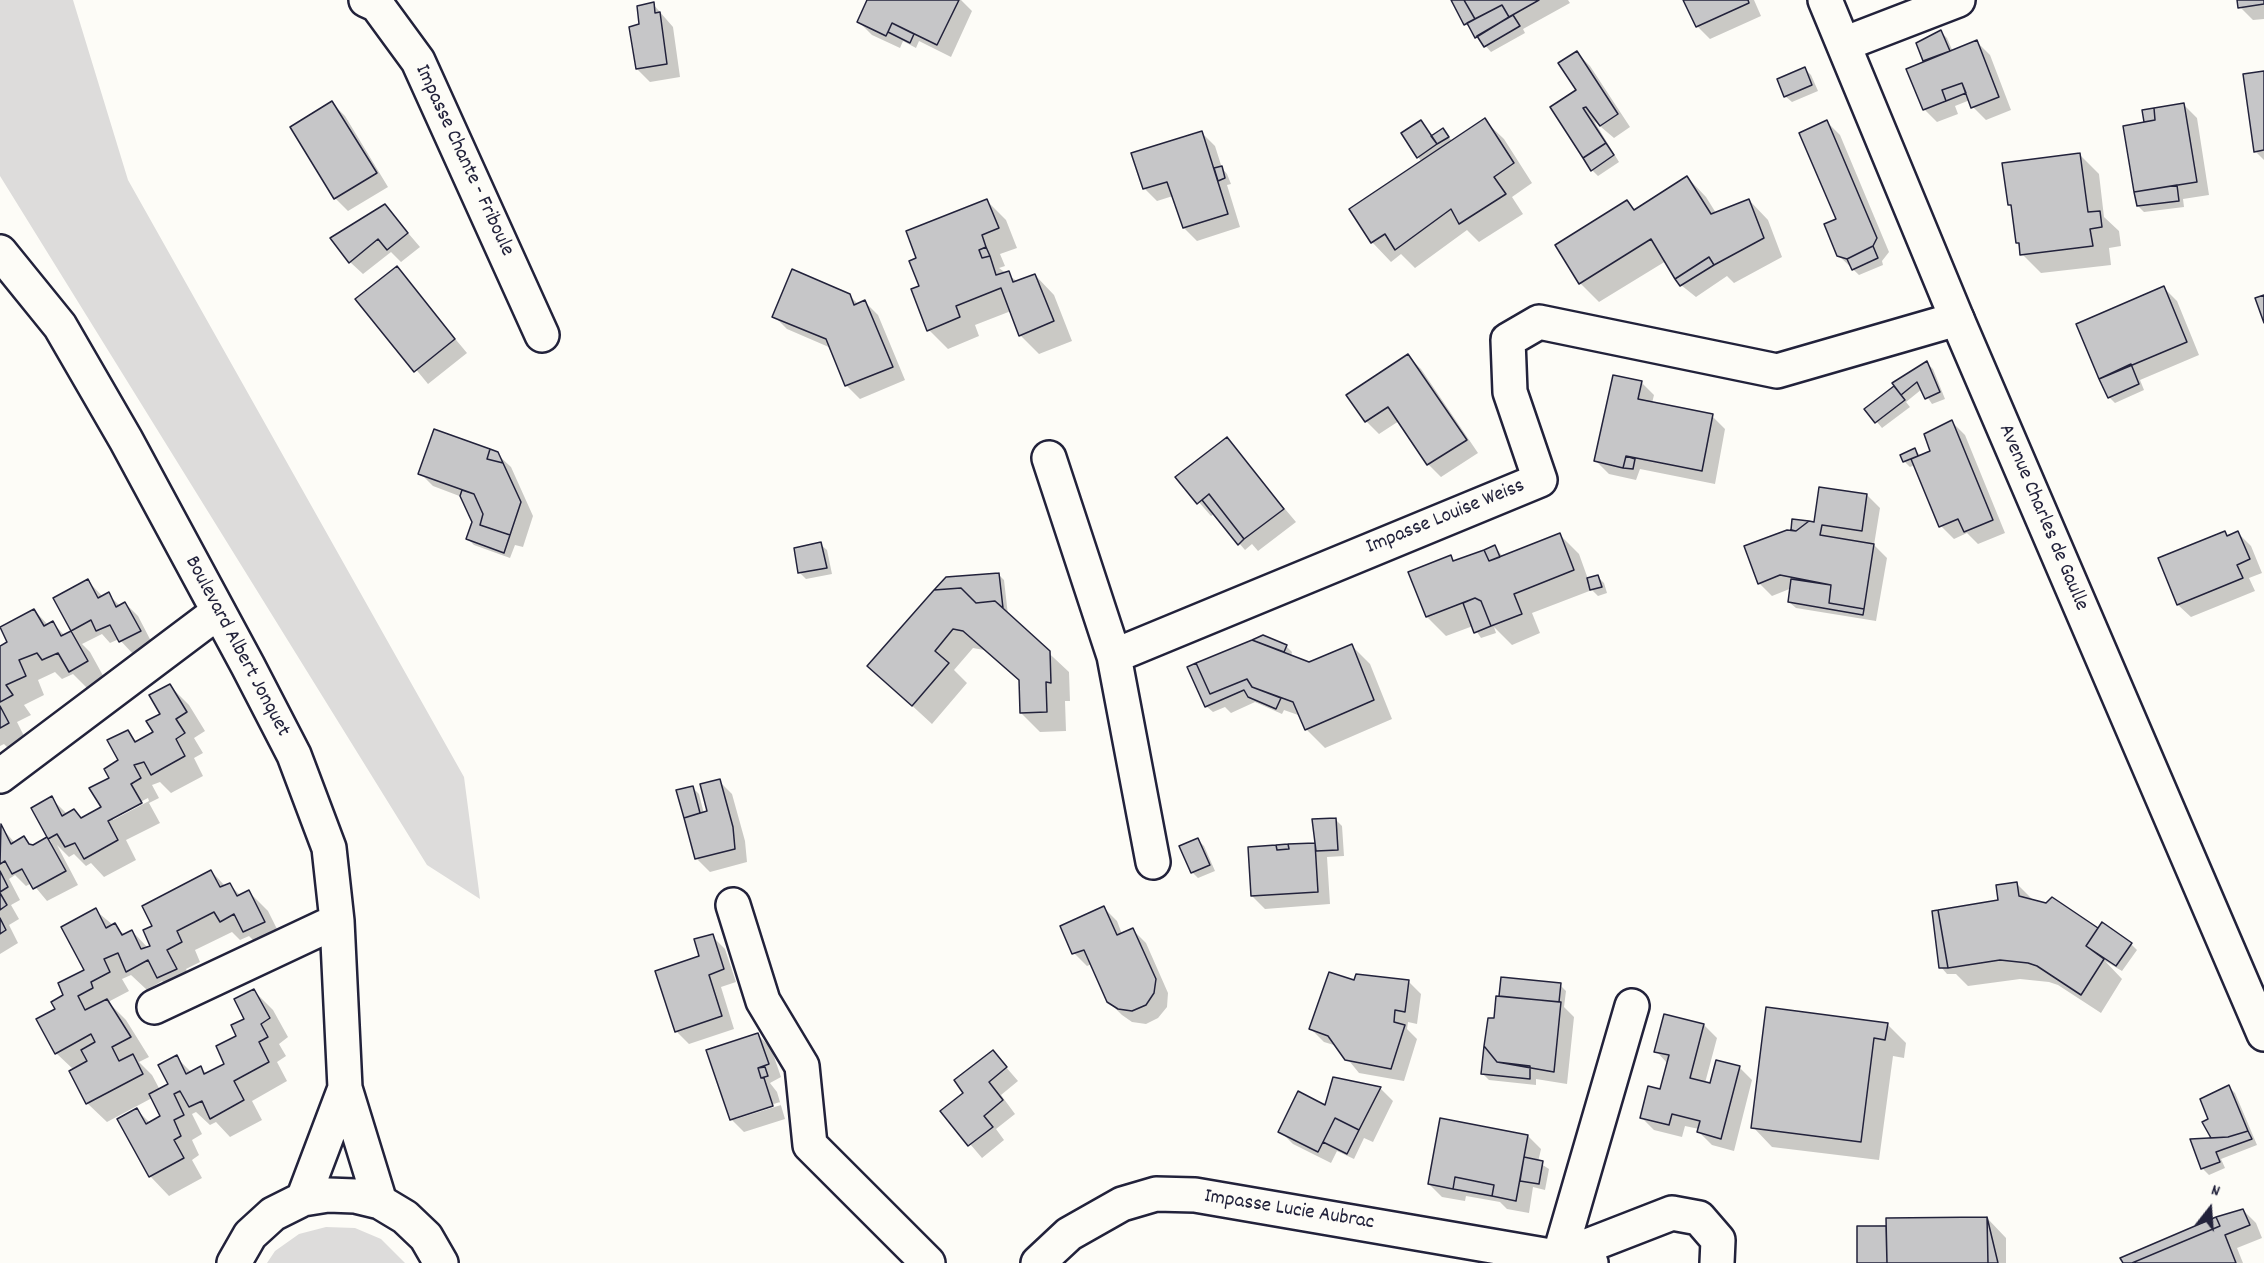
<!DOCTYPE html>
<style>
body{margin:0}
#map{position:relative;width:2264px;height:1263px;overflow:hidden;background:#fdfcf7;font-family:Dekko,sans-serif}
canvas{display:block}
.north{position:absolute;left:2180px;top:1179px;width:60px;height:60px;-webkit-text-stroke:4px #fdfcf7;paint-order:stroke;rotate:17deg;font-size:16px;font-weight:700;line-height:24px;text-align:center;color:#22223b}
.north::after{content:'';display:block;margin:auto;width:21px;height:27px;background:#22223b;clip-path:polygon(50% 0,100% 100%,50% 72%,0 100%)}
</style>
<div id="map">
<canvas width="2264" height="1263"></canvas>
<div class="north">N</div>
</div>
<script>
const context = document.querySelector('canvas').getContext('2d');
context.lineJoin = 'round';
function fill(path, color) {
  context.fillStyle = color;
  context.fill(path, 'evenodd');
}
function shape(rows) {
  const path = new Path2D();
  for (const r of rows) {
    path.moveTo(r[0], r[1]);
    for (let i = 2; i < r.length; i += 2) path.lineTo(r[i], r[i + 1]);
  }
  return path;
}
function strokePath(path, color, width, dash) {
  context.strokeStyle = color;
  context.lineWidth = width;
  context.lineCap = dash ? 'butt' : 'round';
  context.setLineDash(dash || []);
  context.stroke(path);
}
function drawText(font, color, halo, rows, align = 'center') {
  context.font = font + ' Dekko,sans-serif';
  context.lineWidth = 4.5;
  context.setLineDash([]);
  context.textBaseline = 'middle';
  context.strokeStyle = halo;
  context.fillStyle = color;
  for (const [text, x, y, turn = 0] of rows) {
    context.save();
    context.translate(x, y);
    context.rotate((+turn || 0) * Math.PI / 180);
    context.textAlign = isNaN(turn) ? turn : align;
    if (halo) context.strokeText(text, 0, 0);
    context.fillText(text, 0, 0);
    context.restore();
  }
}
const green = shape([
 [0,0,73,0,128,180,464,777,480,899,427,865,0,176],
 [326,1227,355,1228,381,1239,405,1263,267,1263,275,1251,299,1234]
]);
const shadow = shape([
 [869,0,961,0,972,11,951,57,919,41,916,48,903,41,900,48,872,35,859,22],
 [1452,0,1568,0,1570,3,1523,29,1525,33,1491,52,1466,24],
 [1465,6,1469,6,1480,25],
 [1684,0,1754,0,1761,16,1710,39,1697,26],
 [2239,0,2264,0,2264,19,2253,20,2240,7],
 [653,4,673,27,680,77,650,82,637,69,640,25],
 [1941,32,1947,38,1953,52,1977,42,1990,55,2011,110,1986,120,1973,107,1970,100,1955,106,1958,114,1937,122,1924,109,1927,62,1918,44],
 [1577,53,1590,66,1630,127,1614,138,1594,121,1619,162,1598,176,1592,170,1578,91],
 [1805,69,1811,75,1818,91,1792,102,1785,96],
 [2264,72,2264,160,2255,151],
 [332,103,345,116,388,187,348,211,335,198,292,128],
 [2184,105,2197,118,2209,195,2183,199,2184,207,2144,212,2138,206,2146,123,2144,111],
 [1484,120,1504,139,1532,183,1512,197,1523,214,1479,242,1467,230,1415,268,1401,254,1391,262,1372,242,1351,209,1422,162,1418,157,1421,122,1432,137,1443,130,1452,141],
 [1827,122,1840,135,1889,252,1882,261,1883,265,1859,275,1838,255,1838,220],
 [1202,133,1215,146,1222,168,1227,174,1231,184,1227,185,1240,227,1197,241,1184,228,1173,196,1157,201,1144,188],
 [2080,155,2099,174,2104,217,2119,231,2121,246,2109,248,2111,265,2041,273,2022,254,2017,242,2013,207,2009,204],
 [1687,177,1706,197,1716,213,1749,200,1768,220,1782,257,1734,283,1727,276,1696,297,1681,285,1666,261,1599,302,1580,283,1627,202,1636,211],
 [987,201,1006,220,1017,248,1000,254,1005,266,999,268,1018,282,1035,275,1054,295,1072,341,1039,354,1020,335,1011,311,975,325,979,336,948,349,929,330,921,287],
 [385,206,420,247,401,262,391,252,363,274,350,262],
 [396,268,467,353,428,384,358,299],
 [2164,288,2177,301,2199,355,2140,380,2144,390,2115,403,2109,397],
 [849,295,859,305,865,302,878,315,905,380,860,399,847,386,831,348,787,329,774,316],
 [1408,356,1421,369,1478,453,1441,477,1428,464,1399,421,1379,434,1366,421],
 [1927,363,1933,369,1945,399,1932,404,1922,389,1906,402,1910,407,1882,428,1866,409],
 [1641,382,1654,395,1652,403,1712,416,1725,429,1715,484,1640,469,1636,480,1609,474,1596,461],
 [1952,422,1965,435,2005,533,1978,544,1967,533,1954,539,1941,526,1915,465,1910,467,1904,461,1915,450,1921,456,1932,451],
 [1226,439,1296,522,1258,551,1252,544,1245,550,1214,514,1211,516,1177,477],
 [497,454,511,467,533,516,523,547,515,545,510,558,474,545,468,539,474,522,462,497,433,486,420,473],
 [1867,495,1880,508,1874,545,1887,558,1876,621,1796,608,1789,602,1792,588,1772,596,1759,583,1795,532,1792,529,1815,524],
 [2225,533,2229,536,2238,533,2251,546,2262,573,2249,578,2255,591,2191,617,2178,605],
 [1560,535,1579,554,1588,579,1598,577,1604,583,1607,593,1598,596,1592,590,1532,613,1540,633,1512,645,1494,627,1496,633,1481,638,1473,626,1446,636,1427,617,1410,572,1451,557,1456,562,1495,547,1503,557],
 [820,544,827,550,832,574,806,579,800,573],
 [998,574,1004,580,1008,615,1069,672,1070,701,1065,701,1066,731,1040,732,1021,713,1019,681,984,650,973,648,954,670,967,683,932,724,869,666],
 [88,581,103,597,108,594,120,606,125,603,138,616,153,645,133,654,119,639,110,643,102,634,82,644,90,652,106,681,89,690,73,674,62,679,55,672,38,680,44,695,24,705,31,715,17,722,27,742,11,751,4,744,0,746,0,647,9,643,34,610,49,626,53,623,65,636,73,632,55,599],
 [1263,636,1286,646,1292,652,1291,656,1309,664,1351,645,1370,664,1392,719,1325,748,1306,729,1301,716,1284,710,1282,714,1255,702,1231,713,1225,707,1213,712,1206,706,1198,664],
 [170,686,189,705,205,731,194,738,203,753,194,758,203,776,171,793,160,782,152,785,159,798,149,803,160,823,126,840,136,860,104,877,91,863,86,866,74,854,69,857,57,845,78,885,47,901,32,883,26,886,15,875,9,879,20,900,11,905,19,919,9,925,18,943,0,954,0,826,15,843,24,838,33,847,47,839,52,844,33,808,51,798,67,814,74,811,82,819,103,808,111,778,120,761,127,732,138,743,155,732],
 [148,798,149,801,113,820,113,816],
 [719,781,732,794,745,841,747,862,710,872,697,859,678,791,693,788,699,794,704,814,708,812],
 [1335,819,1342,826,1344,856,1327,857,1330,904,1265,909,1252,896,1249,848,1316,844],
 [1197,839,1204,846,1215,871,1198,878,1192,872],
 [211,871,226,887,230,885,241,896,249,892,268,911,283,941,264,951,249,936,240,940,232,932,195,950,200,962,186,969,195,989,177,997,162,981,147,990,131,975,122,979,129,991,110,1001,110,1004,126,1020,149,1057,139,1062,152,1075,160,1090,170,1085,176,1057,192,1073,201,1068,207,1074,226,1064,246,1020,254,991,273,1010,288,1037,279,1044,286,1056,277,1062,287,1081,252,1101,262,1120,230,1137,216,1122,210,1125,196,1112,192,1114,202,1134,192,1140,199,1155,192,1160,202,1178,169,1196,150,1176,119,1119,137,1110,150,1123,162,1116,152,1098,107,1122,87,1103,74,1070,56,1053,57,1010,65,996,86,971,95,910,125,935,132,931,148,948,152,946,154,927],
 [2016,883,2035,902,2131,944,2137,950,2122,971,2105,961,2122,979,2101,1013,2058,985,2049,982,2020,979,1968,986,1956,974,1947,974,1941,967],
 [1104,908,1117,921,1122,934,1133,930,1146,943,1168,993,1167,1007,1158,1018,1146,1024,1132,1022,1122,1015,1108,1001,1092,964,1087,966,1074,953],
 [712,936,725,949,736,982,721,987,734,1029,689,1044,676,1031,701,957],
 [1408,981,1421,994,1417,1024,1408,1022,1407,1029,1417,1039,1404,1081,1359,1073,1337,1046,1324,1042,1311,1029],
 [1560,985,1566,991,1564,1007,1574,1017,1567,1084,1536,1079,1536,1085,1489,1080,1482,1073,1503,998,1501,995],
 [1665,1015,1704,1025,1717,1038,1705,1083,1711,1084,1739,1067,1752,1080,1734,1151,1712,1145,1699,1132,1699,1129,1685,1126,1682,1137,1654,1130,1641,1117,1661,1091,1668,1064,1656,1051],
 [1887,1024,1906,1043,1904,1058,1893,1056,1879,1160,1772,1147,1753,1127],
 [758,1035,771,1048,781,1077,770,1083,777,1092,785,1119,744,1132,731,1119],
 [780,1102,781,1105,736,1119,736,1116],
 [993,1052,1018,1081,1001,1095,1015,1114,996,1129,1004,1140,982,1158,942,1111,965,1093],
 [2229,1087,2235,1093,2257,1145,2221,1159,2225,1168,2209,1175,2203,1169,2192,1141,2211,1137,2210,1119],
 [1380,1088,1393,1101,1373,1142,1364,1138,1354,1159,1337,1151,1331,1163,1293,1144,1280,1131,1326,1107],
 [1528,1136,1541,1149,1538,1162,1549,1169,1545,1190,1533,1187,1529,1213,1507,1209,1500,1202,1466,1196,1465,1201,1442,1197,1429,1184],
 [2243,1210,2256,1223,2262,1238,2237,1248,2243,1263,2124,1263],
 [1987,1218,2006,1238,2006,1263,1858,1263,1858,1227]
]);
const building = shape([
 [867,0,959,0,937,45,892,23,886,36,857,22,867,0],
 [1451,0,1464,0,1475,19,1464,25,1451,0],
 [1464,0,1539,0,1509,17,1502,5,1475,19,1464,0],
 [1683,0,1748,0,1749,3,1696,27,1683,0],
 [2237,0,2264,0,2264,4,2238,8,2237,0],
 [654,2,655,13,660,12,667,64,636,69,629,27,639,24,637,6,654,2],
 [1502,5,1509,17,1475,38,1467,23,1502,5],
 [1513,15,1520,26,1484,47,1477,36,1513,15],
 [892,23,914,34,910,43,888,32,892,23],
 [1941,30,1950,51,1923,61,1916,43,1941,30],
 [1977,40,1999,97,1971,108,1962,83,1942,90,1946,101,1923,110,1906,69,1977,40],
 [1577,51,1618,114,1600,126,1586,107,1583,108,1606,143,1583,158,1550,107,1576,90,1558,63,1577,51],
 [1805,67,1812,85,1784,97,1777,79,1805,67],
 [2264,71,2264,150,2254,152,2243,74,2264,71],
 [1962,83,1966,93,1946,101,1942,90,1962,83],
 [332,101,377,173,334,199,290,127,332,101],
 [2184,103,2197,182,2134,192,2123,126,2155,120,2154,108,2184,103],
 [2154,108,2155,120,2144,122,2142,110,2154,108],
 [1485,118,1514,163,1494,177,1506,194,1459,224,1451,209,1395,250,1385,234,1371,243,1349,209,1485,118],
 [1421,120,1437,144,1417,158,1401,133,1421,120],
 [1827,120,1877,238,1873,246,1847,259,1837,256,1824,224,1836,219,1799,133,1827,120],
 [1443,128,1449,137,1437,144,1431,136,1443,128],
 [1202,131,1228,214,1183,228,1167,182,1143,189,1131,153,1202,131],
 [1606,143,1614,155,1591,171,1583,158,1606,143],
 [2080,153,2088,212,2100,211,2102,227,2090,229,2093,246,2020,255,2019,243,2016,243,2011,205,2008,205,2002,163,2080,153],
 [1222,166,1225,178,1218,181,1214,168,1222,166],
 [1687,176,1711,214,1749,199,1764,238,1714,265,1709,257,1675,279,1651,239,1579,284,1555,245,1627,200,1634,210,1687,176],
 [2177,185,2179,201,2137,206,2134,192,2177,185],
 [987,199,999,228,982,235,986,247,979,250,982,258,990,256,996,275,1009,271,1013,282,1035,274,1054,321,1019,336,1001,288,956,306,960,317,927,331,911,289,919,286,909,261,916,258,906,231,987,199],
 [385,204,408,233,387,250,378,239,349,263,330,238,385,204],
 [1873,246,1878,258,1852,270,1847,259,1873,246],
 [986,247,990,256,982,258,979,250,986,247],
 [1709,257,1714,265,1680,286,1675,279,1709,257],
 [397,266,455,339,414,372,355,299,397,266],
 [792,269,850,294,854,305,865,300,893,367,845,386,826,339,772,317,792,269],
 [2164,286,2187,342,2099,379,2076,324,2164,286],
 [2264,295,2264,323,2255,298,2264,295],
 [1408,354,1467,440,1427,465,1388,407,1365,422,1346,395,1408,354],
 [1927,361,1940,392,1925,399,1917,382,1901,395,1892,383,1927,361],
 [2131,364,2139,384,2108,398,2099,379,2131,364],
 [1613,375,1642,381,1638,399,1713,414,1702,471,1626,456,1623,468,1594,461,1613,375],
 [1894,386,1905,400,1875,423,1864,409,1894,386],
 [1952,420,1993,520,1964,532,1958,519,1939,527,1911,459,1930,451,1924,434,1952,420],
 [434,429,490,449,487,459,503,463,521,502,510,535,480,525,483,514,474,494,418,474,434,429],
 [1227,437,1284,509,1244,539,1209,494,1197,504,1175,477,1227,437],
 [1915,448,1918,456,1903,462,1900,455,1915,448],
 [490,449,498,452,503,463,487,459,490,449],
 [1626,456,1635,459,1633,469,1623,468,1626,456],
 [1819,487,1867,494,1862,531,1822,525,1820,535,1874,544,1864,609,1829,603,1831,585,1780,575,1758,584,1744,546,1787,530,1796,531,1809,521,1814,522,1819,487],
 [462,490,474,494,483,514,480,525,510,535,504,553,466,539,472,522,460,496,462,490],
 [1209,494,1244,539,1238,545,1202,500,1209,494],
 [1792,519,1809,521,1796,531,1791,530,1792,519],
 [2225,531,2227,536,2238,531,2250,559,2237,565,2243,578,2177,605,2158,558,2225,531],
 [1560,533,1574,570,1514,594,1522,614,1491,626,1481,601,1475,598,1426,617,1408,572,1451,555,1453,561,1484,550,1489,561,1560,533],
 [821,542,827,568,798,573,794,548,821,542],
 [1495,545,1500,557,1489,561,1484,550,1495,545],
 [999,573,1003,608,995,601,976,603,961,588,934,590,946,577,999,573],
 [1598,575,1602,587,1590,590,1587,578,1598,575],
 [88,579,98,598,109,592,116,607,125,602,141,631,119,642,110,625,96,631,91,620,71,631,53,598,88,579],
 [1791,579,1831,585,1829,603,1864,609,1863,615,1788,602,1791,579],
 [961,588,976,603,995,601,1050,651,1051,683,1046,682,1047,712,1020,713,1019,680,963,631,953,629,935,651,949,663,912,706,867,666,934,590,961,588],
 [1475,598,1481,601,1491,626,1474,633,1463,603,1475,598],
 [34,609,44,626,53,621,61,636,71,631,88,661,69,672,58,653,42,660,37,653,19,660,26,676,6,685,13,695,0,702,0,646,7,642,0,627,34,609],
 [1263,635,1287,645,1284,652,1252,640,1263,635],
 [1252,640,1309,662,1352,644,1374,700,1305,730,1293,702,1252,687,1247,679,1210,694,1196,663,1252,640],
 [1196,663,1210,694,1247,679,1252,687,1281,698,1276,709,1248,697,1244,690,1205,707,1187,667,1196,663],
 [170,684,187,712,176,719,185,733,176,739,185,756,151,775,144,762,134,765,141,778,131,784,142,803,108,821,118,840,84,859,75,843,65,847,57,834,48,839,31,808,52,796,62,816,74,809,81,818,101,807,89,788,109,778,104,769,118,760,107,740,128,730,135,742,153,732,146,721,160,714,149,695,170,684],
 [0,706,9,723,0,728,0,706],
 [720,779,733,827,735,849,695,859,684,818,707,811,700,784,720,779],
 [693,786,700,813,684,818,676,790,693,786],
 [1336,818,1338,850,1316,851,1312,819,1336,818],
 [1,824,11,844,24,836,29,844,33,845,47,837,66,871,33,889,22,869,12,874,5,861,0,864,1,824],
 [1198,838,1210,865,1191,873,1179,846,1198,838],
 [1315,843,1318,892,1251,896,1248,847,1276,845,1277,850,1289,849,1288,844,1315,843],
 [1288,844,1289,849,1277,850,1276,845,1288,844],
 [211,870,220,887,230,883,237,896,249,890,265,922,243,932,234,914,220,922,214,912,177,931,182,942,167,950,177,969,157,978,148,960,126,972,118,953,104,959,110,972,91,982,93,988,78,996,85,1010,107,999,131,1037,112,1047,119,1061,133,1054,143,1074,86,1104,69,1071,87,1061,81,1050,95,1042,91,1034,55,1054,36,1019,55,1009,51,1002,63,995,58,983,84,970,61,927,96,908,106,928,115,923,122,935,132,930,141,949,150,946,143,930,152,926,142,906,211,870],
 [0,871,8,887,0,892,0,871],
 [2017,882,2019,896,2046,903,2052,897,2098,928,2086,946,2104,959,2081,995,2037,966,2028,963,2000,960,1948,968,1938,910,1998,900,1996,885,2017,882],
 [0,893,7,905,0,910,0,893],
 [1104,906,1117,935,1133,928,1156,979,1154,993,1146,1005,1132,1011,1118,1009,1107,1002,1084,950,1072,954,1060,926,1104,906],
 [1938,910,1948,968,1939,968,1932,911,1938,910],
 [0,918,6,930,0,934,0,918],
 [2102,922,2132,943,2116,966,2086,946,2102,922],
 [713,934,724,969,709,975,722,1016,675,1032,655,971,699,956,694,939,713,934],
 [1329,972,1354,980,1356,974,1409,980,1405,1012,1395,1010,1394,1022,1405,1025,1391,1069,1345,1060,1328,1036,1309,1029,1329,972],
 [1501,977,1561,983,1559,1002,1499,996,1501,977],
 [254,989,270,1018,261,1024,268,1037,259,1042,269,1062,234,1081,244,1100,210,1119,202,1101,189,1107,180,1091,174,1094,184,1115,174,1120,181,1136,174,1140,184,1158,149,1177,117,1119,137,1108,146,1124,160,1116,149,1094,168,1084,158,1065,177,1055,186,1074,201,1066,204,1074,224,1064,216,1046,236,1036,231,1025,244,1019,234,999,254,989],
 [1496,996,1561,1002,1554,1072,1497,1062,1484,1046,1488,1018,1494,1018,1496,996],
 [1766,1007,1888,1023,1885,1040,1874,1038,1861,1142,1751,1128,1766,1007],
 [1664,1014,1704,1024,1690,1078,1710,1083,1716,1060,1740,1066,1721,1139,1697,1132,1700,1121,1672,1114,1669,1125,1640,1118,1648,1086,1660,1089,1669,1055,1654,1052,1664,1014],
 [758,1033,769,1064,758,1068,761,1078,764,1078,773,1106,730,1120,706,1050,758,1033],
 [1484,1046,1497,1062,1530,1066,1530,1079,1481,1074,1484,1046],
 [993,1050,1007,1067,989,1082,1003,1100,984,1116,993,1127,968,1146,940,1111,963,1093,954,1080,993,1050],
 [765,1067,768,1076,761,1078,758,1068,765,1067],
 [1333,1077,1381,1087,1359,1130,1335,1118,1318,1152,1278,1132,1298,1091,1325,1105,1333,1077],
 [2229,1085,2248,1131,2228,1137,2211,1138,2202,1122,2208,1119,2200,1099,2229,1085],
 [1335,1118,1359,1130,1347,1154,1323,1142,1335,1118],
 [1440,1118,1528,1135,1516,1201,1492,1196,1494,1185,1455,1177,1453,1189,1428,1184,1440,1118],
 [2248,1131,2252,1139,2216,1152,2220,1162,2201,1169,2190,1139,2228,1137,2248,1131],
 [1524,1157,1543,1161,1539,1184,1520,1181,1524,1157],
 [1455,1177,1494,1185,1492,1196,1453,1189,1455,1177],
 [2243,1209,2250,1225,2225,1235,2236,1263,2132,1263,2220,1226,2216,1217,2243,1209],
 [1987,1217,1988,1263,1887,1263,1886,1218,1987,1217],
 [1987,1217,1998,1263,1988,1263,1987,1217],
 [2216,1217,2220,1226,2132,1263,2123,1263,2120,1258,2216,1217],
 [1857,1226,1886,1226,1887,1263,1857,1263,1857,1226]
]);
const minor = shape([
 [366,0,377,5,418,61,542,335],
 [1844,44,1958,0],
 [0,252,60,326,126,440,248,666,294,755,329,848,337,921,345,1088,380,1202],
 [1049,458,1114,656,1540,480,1510,392,1508,340,1539,322,1777,371,1957,319],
 [1114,656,1153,862],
 [0,776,218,612],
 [733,905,763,1001,802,1066,810,1145,928,1263],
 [154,1007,337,921],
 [303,1199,345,1088],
 [1559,1257,1632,1006],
 [1559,1257,1672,1213,1699,1218,1718,1240,1717,1263],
 [234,1263,250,1235,273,1214,303,1199,328,1195,355,1196,380,1202,405,1217,426,1237,441,1263],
 [1038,1263,1069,1234,1122,1204,1156,1194,1195,1195,1591,1263]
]);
const major = shape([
 [1825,0,1957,319,2264,1034]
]);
const streetNames = [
 ["Impasse Chante - Friboule",463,161,65],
 ["Impasse Louise Weiss",1446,518,-22],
 ["Avenue Charles de Gaulle",2042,518,67],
 ["Boulevard Albert Jonquet",236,647,62],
 ["Impasse Lucie Aubrac",1289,1211,9]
];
fill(green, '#dddcdb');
fill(shadow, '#0003');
fill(building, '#c6c6c8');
strokePath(building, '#22223b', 1.5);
strokePath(minor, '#22223b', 38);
strokePath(major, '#22223b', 38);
strokePath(minor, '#fdfcf7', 33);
strokePath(major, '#fdfcf7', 33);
drawText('21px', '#22223b', '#fdfcf7', streetNames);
</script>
